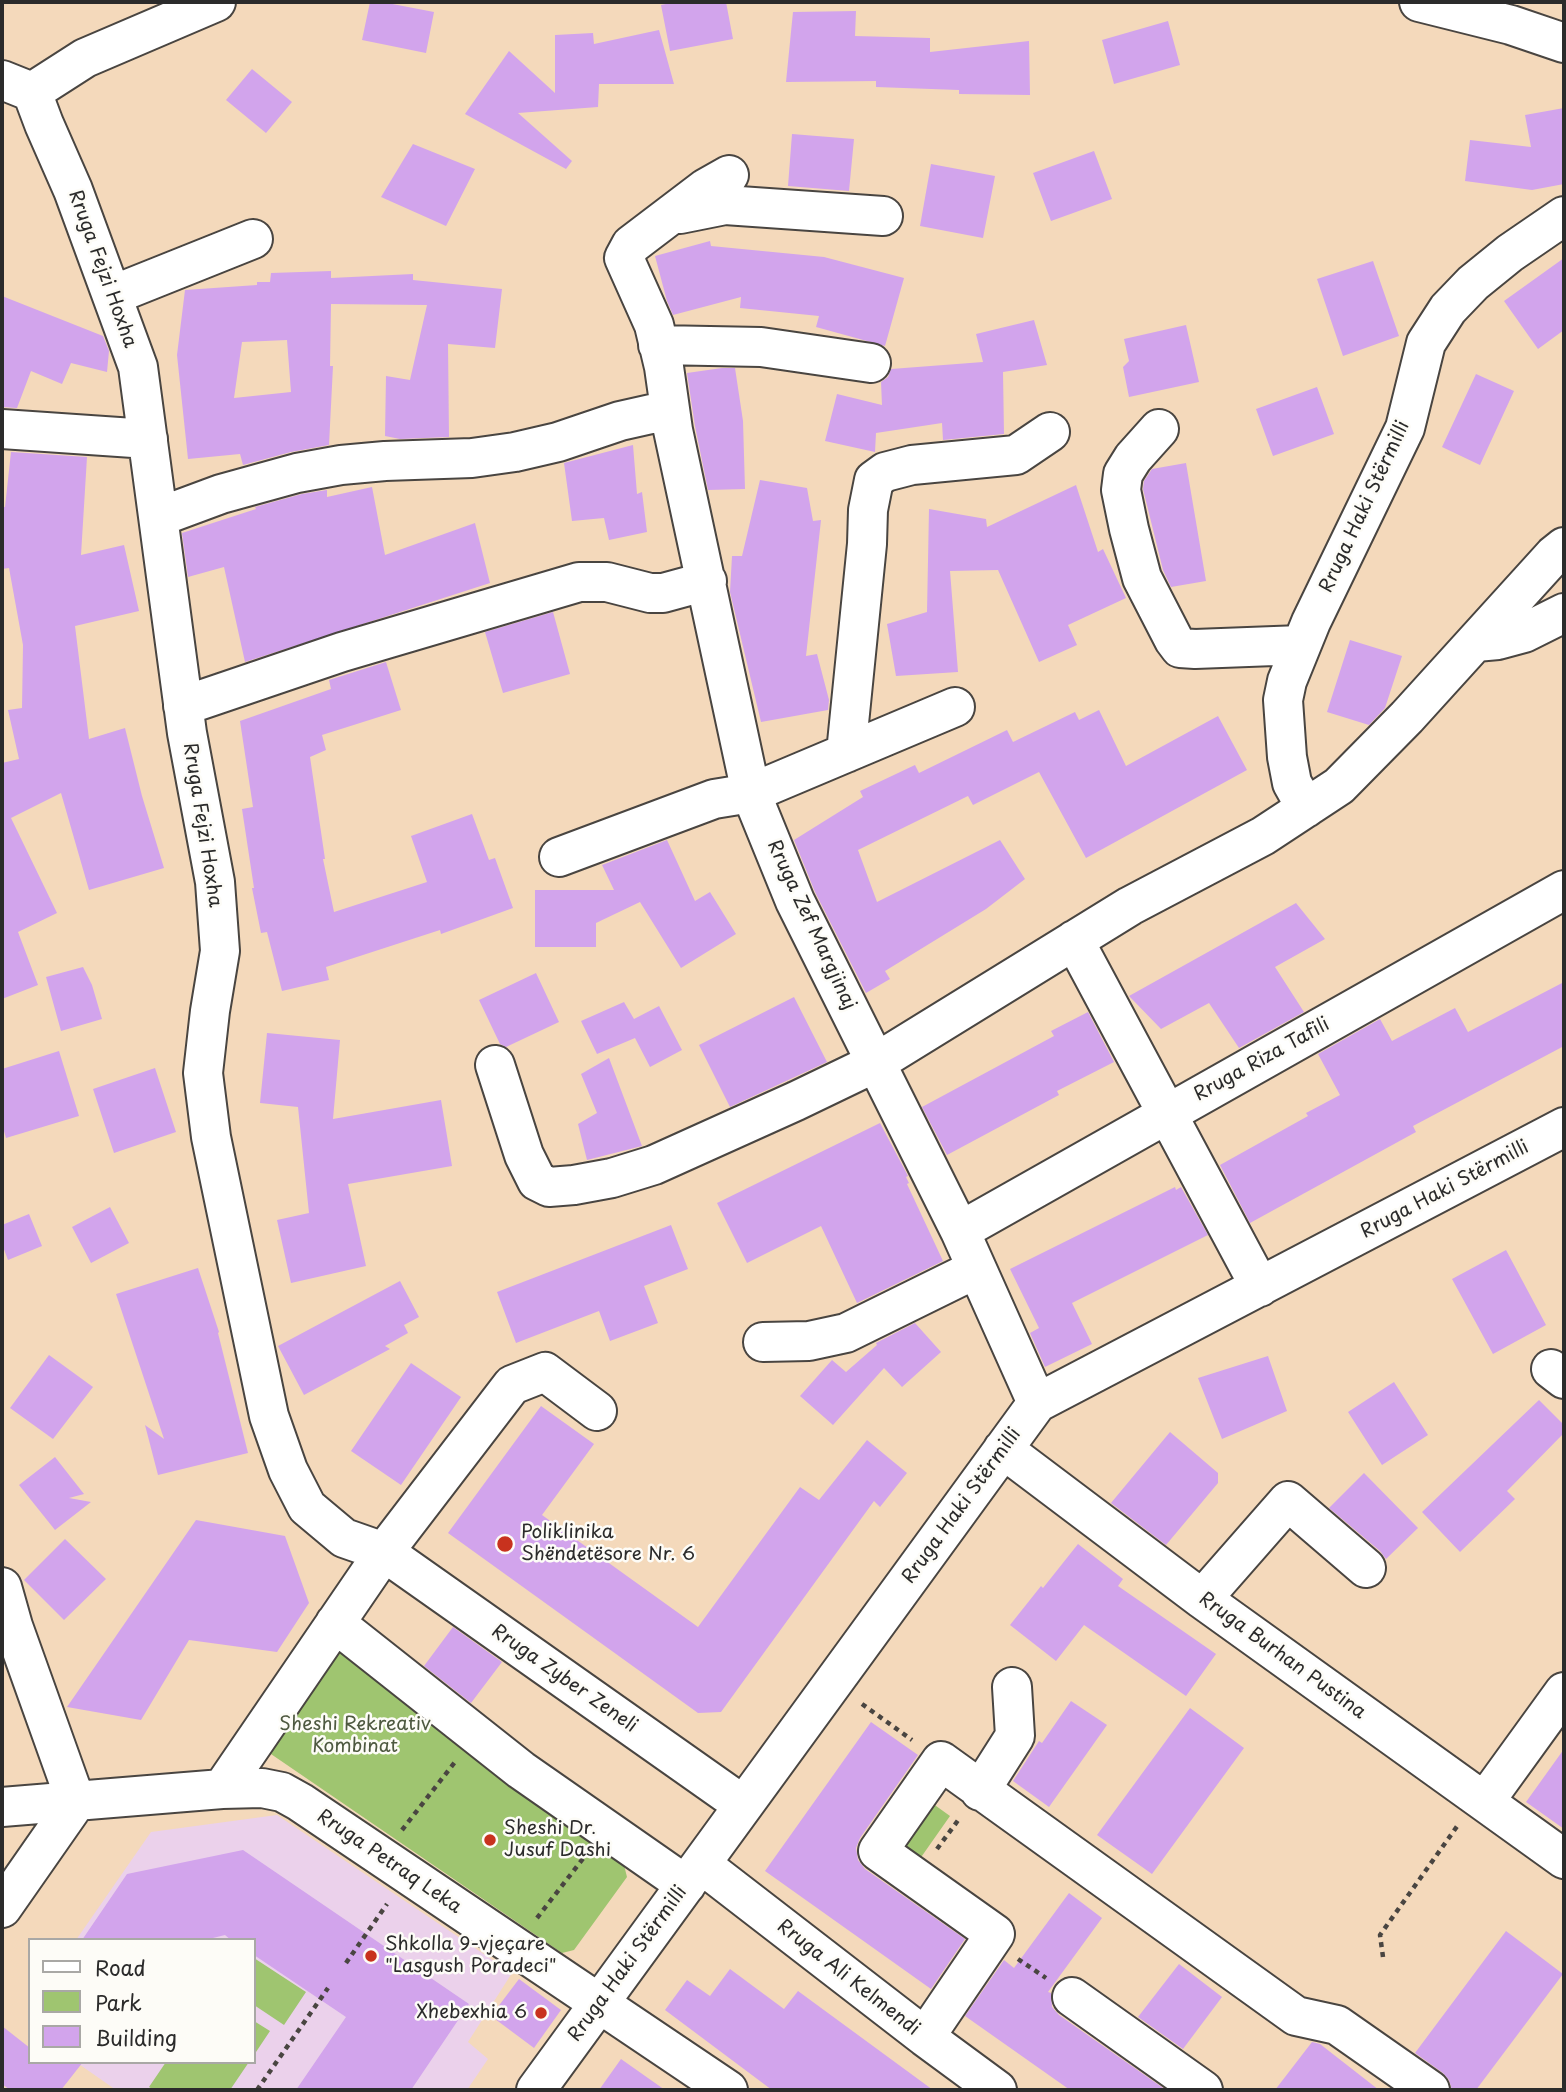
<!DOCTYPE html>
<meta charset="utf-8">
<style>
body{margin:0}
#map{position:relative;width:1566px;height:2092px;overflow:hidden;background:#f4d9bb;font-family:"Playpen Sans",sans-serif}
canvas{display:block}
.frame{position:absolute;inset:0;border:4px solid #2b2b2b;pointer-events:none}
.legend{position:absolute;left:28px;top:1938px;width:228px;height:126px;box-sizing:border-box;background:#fdfcf7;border:2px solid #a9a8a5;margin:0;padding:9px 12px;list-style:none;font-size:21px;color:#2b2b2b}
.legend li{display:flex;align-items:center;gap:14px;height:35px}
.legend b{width:35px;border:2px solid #a9a8a5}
</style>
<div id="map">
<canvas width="1566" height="2092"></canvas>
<div class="frame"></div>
<ul class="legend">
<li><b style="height:9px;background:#fff"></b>Road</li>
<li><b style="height:19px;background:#9fc570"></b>Park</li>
<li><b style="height:19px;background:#d2a4ec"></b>Building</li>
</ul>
</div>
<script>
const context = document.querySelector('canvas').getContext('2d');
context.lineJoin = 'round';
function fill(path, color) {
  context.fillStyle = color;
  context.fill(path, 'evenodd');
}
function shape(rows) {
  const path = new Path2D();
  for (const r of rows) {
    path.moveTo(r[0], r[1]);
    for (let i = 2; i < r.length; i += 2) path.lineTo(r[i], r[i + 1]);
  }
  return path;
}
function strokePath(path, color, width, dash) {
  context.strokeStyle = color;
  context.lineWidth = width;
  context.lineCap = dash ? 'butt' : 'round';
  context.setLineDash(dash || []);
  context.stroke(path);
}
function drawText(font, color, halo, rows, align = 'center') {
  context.font = font + ' "Playpen Sans",sans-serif';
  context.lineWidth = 5;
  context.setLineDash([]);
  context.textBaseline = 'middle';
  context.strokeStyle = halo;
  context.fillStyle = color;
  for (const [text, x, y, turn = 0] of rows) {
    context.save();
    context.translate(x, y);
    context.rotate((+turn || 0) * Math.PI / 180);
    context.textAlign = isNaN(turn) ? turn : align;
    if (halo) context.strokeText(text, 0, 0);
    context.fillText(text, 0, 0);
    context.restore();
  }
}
const built = shape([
 [277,1815,512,1973,468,2042,488,2059,467,2090,116,2090,76,2062,254,2062,254,1940,76,1940,151,1832]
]);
const green = shape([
 [338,1644,624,1865,627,1877,574,1950,562,1953,268,1752],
 [925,1798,950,1816,917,1863,892,1845],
 [254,1958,306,1992,284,2025,254,2005],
 [254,2021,270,2031,254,2055],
 [166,2062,249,2062,230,2090,154,2090,149,2087]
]);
const building = shape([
 [370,2,382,2,434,12,426,53,362,40],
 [675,2,726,2,733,39,670,51,661,5],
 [856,11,855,36,930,38,930,52,1029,41,1030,95,959,94,959,90,876,87,876,81,786,82,793,12],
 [1168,21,1180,65,1114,84,1102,40],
 [659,30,674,84,599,84,598,107,518,113,572,161,566,169,465,114,509,51,555,93,555,35,593,33,594,44],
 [252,69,292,102,266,133,226,100],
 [1564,108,1564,184,1532,190,1465,181,1470,140,1531,147,1525,115],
 [792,134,854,139,849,191,788,186],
 [413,144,475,169,446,226,381,197],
 [1094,151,1112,199,1051,221,1033,173],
 [931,164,995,176,983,238,920,226],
 [710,241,711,246,824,257,904,278,885,346,816,327,819,316,740,308,741,297,673,315,667,301,655,256],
 [1564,258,1564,330,1538,349,1504,301],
 [1373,261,1399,336,1343,356,1317,279],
 [331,271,331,278,413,274,413,280,502,289,495,348,448,344,449,437,400,439,385,436,386,376,410,380,427,305,331,304,330,366,333,366,329,445,291,452,243,465,240,454,188,459,177,355,185,290,257,285,257,282,270,282,271,273],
 [287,340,291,392,234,398,242,342],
 [2,296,103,336,109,351,107,372,71,363,62,384,31,371,17,408,2,407],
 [1034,320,1047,365,1003,372,1004,434,943,440,942,423,876,433,875,452,825,441,837,394,882,405,881,382,888,377,891,369,983,362,976,334],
 [1186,325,1199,382,1129,397,1123,367,1129,361,1124,339],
 [722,368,735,368,743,421,745,489,708,490,695,426,687,373],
 [1476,374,1514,391,1480,465,1442,447],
 [1317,387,1334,434,1273,456,1256,409],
 [633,445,637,494,642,492,647,532,609,540,604,518,572,521,564,463],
 [11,452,87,457,81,555,124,545,139,611,75,626,89,739,125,728,142,796,164,868,89,890,61,793,11,818,57,913,18,932,38,985,2,999,2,763,19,759,8,710,22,708,23,645,9,568,2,569,2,507,5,507],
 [1186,463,1206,581,1171,587,1163,570,1143,489,1144,481,1152,469],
 [760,480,807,488,813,521,821,520,806,656,817,654,829,700,828,710,761,722,730,592,732,556,742,556],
 [1076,485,1098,552,1103,549,1126,598,1068,625,1077,645,1039,662,998,570,950,571,958,672,896,676,887,624,927,612,929,509,986,519,987,527],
 [372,487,385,555,475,523,490,583,245,662,224,567,188,577,182,533,256,509,255,507,302,494,327,490,327,497],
 [553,612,570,674,503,693,485,632],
 [1350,640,1402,656,1385,708,1369,725,1327,712],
 [386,662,401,710,322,735,326,750,310,757,325,859,323,859,334,912,427,882,411,836,472,814,489,860,495,858,513,908,441,934,440,930,326,967,329,980,282,991,267,932,261,933,252,888,254,888,242,809,253,807,240,721,331,689,329,680],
 [1099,710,1126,766,1218,716,1247,770,1086,858,1039,772,973,805,968,796,858,850,877,902,1000,840,1025,879,986,909,885,971,890,979,866,993,815,892,794,840,863,797,860,791,915,765,919,773,1007,730,1013,742,1075,712,1079,720],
 [667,840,695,901,710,892,736,934,681,968,640,902,596,923,596,947,535,947,535,890,614,890,602,865],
 [1296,903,1325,939,1275,967,1304,1012,1239,1048,1209,1003,1161,1029,1129,996],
 [83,967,92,985,102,1019,61,1031,46,977],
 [536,973,559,1022,506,1047,500,1044,479,1000],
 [1564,982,1564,1046,1413,1126,1416,1132,1250,1223,1220,1165,1308,1116,1306,1113,1340,1095,1318,1054,1380,1019,1392,1041,1455,1008,1468,1032],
 [794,997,827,1062,730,1107,699,1045],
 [624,1002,634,1019,659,1006,682,1050,650,1067,635,1038,597,1054,581,1021],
 [1088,1012,1114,1062,1057,1091,1059,1095,947,1155,922,1107,1054,1036,1051,1031],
 [267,1033,340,1040,333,1119,441,1100,452,1166,348,1184,366,1266,291,1283,277,1220,309,1213,298,1107,260,1103],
 [59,1051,79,1116,6,1138,2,1124,2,1069],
 [609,1058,642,1146,587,1160,578,1124,597,1113,581,1074],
 [155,1068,176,1132,114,1153,93,1089],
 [880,1123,908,1176,906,1177,909,1183,907,1184,943,1261,857,1303,821,1226,747,1263,717,1203],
 [1175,1187,1176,1190,1181,1187,1208,1235,1072,1303,1092,1344,1045,1367,1030,1333,1039,1328,1010,1269],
 [110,1207,129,1243,91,1263,72,1227],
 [29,1214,42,1246,8,1260,2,1244,2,1225],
 [671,1225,688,1269,644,1286,658,1323,610,1341,599,1311,516,1343,497,1292],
 [1506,1250,1546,1325,1493,1354,1452,1279],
 [198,1268,219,1332,218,1333,248,1453,158,1475,145,1425,164,1439,116,1294],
 [400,1281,419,1317,404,1325,408,1333,385,1346,390,1349,304,1395,278,1346],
 [915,1323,941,1352,902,1387,884,1368,833,1425,800,1396,832,1360,846,1372,877,1345,876,1343],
 [49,1355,93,1387,53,1439,10,1408],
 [1268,1356,1287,1411,1222,1439,1198,1378],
 [411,1363,461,1397,401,1485,351,1451],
 [1394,1382,1428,1435,1382,1465,1348,1412],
 [1539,1400,1564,1425,1564,1433,1507,1491,1515,1499,1460,1552,1422,1512],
 [541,1406,594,1444,542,1515,698,1627,800,1487,819,1500,867,1440,907,1473,880,1507,874,1501,721,1712,698,1713,448,1533],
 [1170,1432,1218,1473,1218,1483,1166,1545,1111,1503],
 [55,1457,84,1494,69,1498,91,1502,55,1530,19,1485],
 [1364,1473,1418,1528,1386,1559,1380,1551,1329,1508],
 [196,1520,285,1536,309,1603,277,1652,189,1640,141,1720,67,1707],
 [65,1539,106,1579,64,1620,24,1580],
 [1078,1544,1123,1579,1118,1586,1216,1654,1186,1696,1084,1625,1056,1661,1010,1625,1041,1586,1043,1588],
 [453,1627,502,1662,471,1703,424,1666],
 [1071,1701,1107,1725,1049,1807,1013,1781,1039,1741,1042,1743],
 [1190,1708,1244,1748,1152,1874,1097,1835],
 [871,1722,918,1755,860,1838,856,1848,858,1860,865,1869,965,1939,931,1989,765,1871],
 [1564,1749,1564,1829,1526,1802],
 [243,1850,469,2004,411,2090,296,2090,346,2017,254,1955,254,1940,231,1940,225,1935,205,1940,82,1940,127,1874],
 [1069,1893,1102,1918,1048,1992,1051,1993,1052,2007,1059,2015,1166,2090,1070,2090,965,2016,1004,1960,1014,1968],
 [1506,1931,1563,1974,1476,2090,1452,2090,1449,2080,1443,2073,1415,2053],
 [1179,1964,1222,1997,1183,2049,1138,2017],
 [730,1969,784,2009,798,1991,933,2090,772,2090,665,2010,687,1980,710,1996],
 [519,1979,561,2010,534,2048,491,2016],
 [2,2026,30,2048,30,2062,83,2062,61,2090,10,2090,2,2084],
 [1312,2042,1320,2044,1379,2090,1275,2090],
 [621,2059,665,2090,599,2090]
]);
const path = shape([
 [862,1704,912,1740],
 [402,1830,455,1762],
 [937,1849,959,1819],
 [537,1918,585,1856],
 [1383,1957,1380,1935,1458,1825],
 [1018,1959,1046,1978],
 [346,1963,387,1904],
 [257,2090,328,1988]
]);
const minor = shape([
 [1419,2,1511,25,1564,43],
 [2,80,32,92,44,124,73,190,138,367,187,733,215,882,220,951,210,1011,203,1073,211,1137,269,1416,288,1470,307,1507,344,1538,384,1552,743,1805],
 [32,92,85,58,216,2],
 [729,175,706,188,631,245,624,258,654,325,664,367,673,430,751,793,795,901,960,1231,1037,1403],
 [680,214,725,205,883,216],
 [113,295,253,239],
 [658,345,761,347,871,363],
 [2,429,148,439],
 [1159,429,1133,458,1123,474,1121,490,1129,529,1142,578,1174,640,1180,648,1195,649,1301,645],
 [159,517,221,494,297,473,341,465,385,461,472,458,515,452,558,442,620,421,669,410],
 [1476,642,1498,640,1524,633,1564,613],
 [183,706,342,652,579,582,607,582,650,593,663,593,707,581],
 [846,753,867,544,868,510,874,480,885,472,912,465,1016,455,1050,432],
 [1306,808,1292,783,1287,757,1283,700,1287,681,1311,622,1405,428,1426,343,1448,309,1473,283,1510,253,1564,216],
 [559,857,714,799,751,793,955,707],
 [1074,940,1260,1287],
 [495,1065,524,1155,537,1181,549,1187,574,1185,612,1178,654,1165,796,1101,877,1062,1130,906,1263,836,1339,786,1407,717,1554,555,1564,547],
 [960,1231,1564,890],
 [763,1342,809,1341,846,1333,976,1269],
 [1551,1369,1564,1379],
 [1003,1449,1202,1599,1564,1859],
 [2,1587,13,1626,76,1802,2,1908],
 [1202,1599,1288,1501,1366,1568],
 [335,1623,521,1770,686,1885],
 [222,1789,384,1552,512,1385,545,1372,597,1411],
 [980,1791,1015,1736,1012,1687],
 [1485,1801,1564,1692],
 [2,1807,222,1789,262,1788,282,1792,300,1802,728,2090],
 [701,1864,925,2037,997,2090],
 [1072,1997,1203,2090],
 [925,2037,995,1934,878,1851,941,1761,1296,2016,1337,2025,1430,2090],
 [536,2090,1037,1403,1564,1127]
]);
const markers = [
 [505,1544,9,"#c8321e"],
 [490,1840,7,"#c8321e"],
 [371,1956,7,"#c8321e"],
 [541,2013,7,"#c8321e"]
];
const streetNames = [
 ["Rruga Fejzi Hoxha",102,269,70],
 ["Rruga Haki Stërmilli",1365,507,-65],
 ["Rruga Fejzi Hoxha",202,825,81],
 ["Rruga Zef Margjinaj",811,925,65],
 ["Rruga Riza Tafili",1262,1060,-29],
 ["Rruga Haki Stërmilli",1445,1190,-28],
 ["Rruga Haki Stërmilli",962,1506,-54],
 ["Rruga Burhan Pustina",1282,1656,36],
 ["Rruga Zyber Zeneli",564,1679,35],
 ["Rruga Petraq Leka",389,1862,34],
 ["Rruga Haki Stërmilli",628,1964,-54],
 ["Rruga Ali Kelmendi",848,1978,38]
];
const poiNames = [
 ["Poliklinika",521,1533],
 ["Shëndetësore Nr. 6",521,1555],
 ["Sheshi Dr.",504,1829],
 ["Jusuf Dashi",504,1851],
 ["Shkolla 9-vjeçare",385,1945],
 ["\"Lasgush Poradeci\"",385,1967],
 ["Xhebexhia 6",527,2013,"right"]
];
const parkNames = [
 ["Sheshi Rekreativ",355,1725],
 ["Kombinat",355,1747]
];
fill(built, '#ebd1eb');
fill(green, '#9fc570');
fill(building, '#d2a4ec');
strokePath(minor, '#494541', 42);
strokePath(path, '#494541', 4.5, [5, 5]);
strokePath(minor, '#fff', 38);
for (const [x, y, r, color] of markers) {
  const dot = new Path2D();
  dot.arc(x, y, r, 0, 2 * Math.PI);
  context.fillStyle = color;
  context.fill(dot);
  strokePath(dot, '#fdfcf7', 2.5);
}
drawText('19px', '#2b2b2b', '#fdfcf7', streetNames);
drawText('19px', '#2b2b2b', '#fdfcf7', poiNames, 'left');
drawText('19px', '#4e5940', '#fdfcf7', parkNames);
</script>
